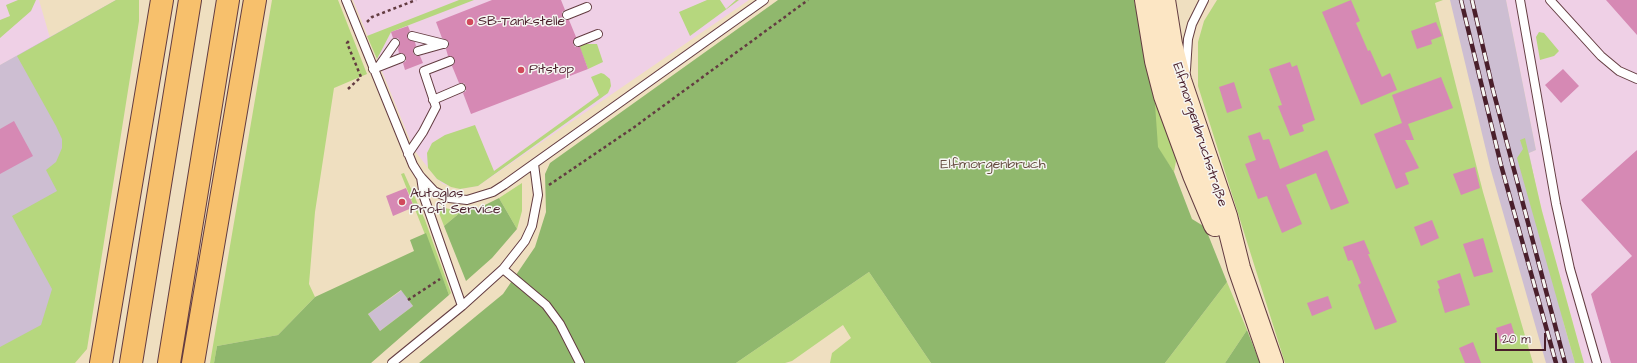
<!DOCTYPE html>
<meta charset="utf-8">
<style>
body{margin:0}
#map{position:relative;width:1637px;height:363px;overflow:hidden;background:#efdfc0;font-family:"Architects Daughter",sans-serif}
canvas{display:block}
.scale{position:absolute;left:1495px;top:333px;width:51px;height:18px;box-sizing:border-box;border:2px solid #4a1f2b;border-top:0;padding-left:5px;font-size:12px;line-height:14px;white-space:nowrap;color:#4a1f2b;-webkit-text-stroke:3px #f6f6f2;paint-order:stroke}
</style>
<div id="map">
<canvas width="1637" height="363"></canvas>
<div class="scale">20 m</div>
</div>
<script>
const context = document.querySelector('canvas').getContext('2d');
context.lineJoin = 'round';
function fill(path, color) {
  context.fillStyle = color;
  context.fill(path, 'evenodd');
}
function shape(rows) {
  const path = new Path2D();
  for (const r of rows) {
    path.moveTo(r[0], r[1]);
    for (let i = 2; i < r.length; i += 2) path.lineTo(r[i], r[i + 1]);
  }
  return path;
}
function strokePath(path, color, width, dash) {
  context.strokeStyle = color;
  context.lineWidth = width;
  context.lineCap = dash ? 'butt' : 'round';
  context.setLineDash(dash || []);
  context.stroke(path);
}
function drawText(font, color, halo, rows, align = 'center') {
  context.font = font + ' "Architects Daughter",sans-serif';
  context.lineWidth = 3;
  context.setLineDash([]);
  context.textBaseline = 'middle';
  context.strokeStyle = halo;
  context.fillStyle = color;
  for (const [text, x, y, turn = 0] of rows) {
    context.save();
    context.translate(x, y);
    context.rotate((+turn || 0) * Math.PI / 180);
    context.textAlign = isNaN(turn) ? turn : align;
    if (halo) context.strokeText(text, 0, 0);
    context.fillText(text, 0, 0);
    context.restore();
  }
}
const built = shape([
 [0,0,39,0,50,38,0,65],
 [353,0,749,0,478,186,460,189,443,184,437,179,414,150],
 [1506,0,1637,0,1637,363,1584,363,1542,211,1529,153,1536,150]
]);
const industrial = shape([
 [116,0,60,355,0,363,0,65],
 [1450,0,1506,0,1536,150,1529,153,1564,324,1575,363,1546,363,1490,167],
 [402,290,413,306,380,331,368,314]
]);
const green = shape([
 [18,0,36,0,31,11,0,38,0,20,10,16,6,5],
 [116,0,139,0,139,21,87,349,75,363,0,363,0,347,41,325,52,289,12,216,57,191,46,170,56,162,62,148,62,139,56,126,17,56],
 [272,0,338,0,367,74,334,88,315,212,309,284,315,297,278,335,217,346,214,363,210,363],
 [459,0,474,0,391,32,377,59,367,36],
 [707,0,720,0,726,9,736,0,739,0,690,36,679,12],
 [1217,0,1443,0,1435,3,1483,192,1533,363,1285,363,1198,86,1198,42,1204,21],
 [1539,32,1544,33,1559,51,1554,56,1540,60,1536,37],
 [584,44,597,44,603,62,588,69,579,46],
 [1147,66,1174,148,1176,161,1174,172,1157,147],
 [601,73,604,74,610,79,611,86,608,93,478,186,460,189,451,187,437,179,428,168,427,153,432,143,445,135,475,125,494,171,599,95,591,77],
 [1525,138,1542,211,1584,363,1575,363,1517,158,1523,149,1520,140],
 [404,173,425,220,451,293,449,295,401,174],
 [522,183,522,211,517,229,499,198],
 [440,207,454,210,462,211,444,226,437,208],
 [869,272,931,363,830,363,832,353,851,338,843,325,792,361,785,363,736,363],
 [1227,282,1247,330,1225,363,1165,363]
]);
const forest = shape([
 [778,0,1134,0,1155,104,1158,147,1174,172,1192,219,1205,227,1227,282,1165,363,931,363,869,272,736,363,419,363,503,294,535,247,546,212,545,174,550,163],
 [499,198,517,229,492,258,466,281,444,226,462,211,479,208],
 [426,233,449,295,371,363,214,363,217,346,278,335,315,297,414,251,410,240],
 [401,290,413,306,380,331,368,314],
 [1247,330,1260,363,1225,363]
]);
const building = shape([
 [492,0,561,0,565,10,562,12,562,17,564,20,569,20,576,37,573,44,575,47,580,47,588,69,471,114,463,93,466,91,466,86,464,83,459,83,452,66,455,62,455,59,448,56,446,49,449,46,449,42,442,38,436,22],
 [1351,0,1360,21,1356,23,1368,51,1370,50,1382,77,1390,73,1397,90,1361,105,1322,12],
 [1606,0,1637,0,1637,35],
 [1436,22,1442,36,1431,40,1432,44,1417,49,1411,31],
 [408,26,410,31,407,34,407,38,415,42,416,46,413,49,413,53,416,56,420,56,423,63,405,70,403,63,406,61,406,56,404,54,399,53,398,49,400,41,398,38,393,38,391,32],
 [1290,62,1292,67,1297,65,1315,120,1302,125,1304,131,1290,136,1278,106,1282,105,1269,69],
 [1563,69,1579,86,1561,103,1545,85],
 [1441,77,1453,108,1408,124,1414,140,1405,140,1419,168,1405,173,1409,184,1396,189,1374,134,1402,123,1392,95],
 [1234,82,1242,108,1227,113,1219,87],
 [14,121,33,156,0,174,0,129],
 [1260,132,1263,140,1269,139,1280,169,1327,150,1349,203,1331,210,1316,173,1286,185,1302,224,1282,233,1267,196,1258,199,1245,164,1256,160,1248,136],
 [1637,150,1637,363,1611,363,1591,294,1632,256,1581,200],
 [1475,167,1480,188,1461,195,1453,174],
 [406,188,414,207,393,216,386,196],
 [1432,220,1439,238,1421,246,1414,227],
 [1483,238,1493,272,1474,277,1463,244],
 [1364,240,1370,254,1368,254,1397,322,1375,330,1358,285,1361,283,1352,260,1348,261,1343,247],
 [1460,273,1470,305,1445,313,1438,289,1440,288,1437,281],
 [1328,296,1332,308,1312,316,1307,303],
 [1511,323,1516,339,1501,344,1496,328],
 [1473,342,1481,363,1465,363,1459,348]
]);
const path = shape([
 [367,22,372,17,416,0],
 [348,89,361,77,347,43,350,40],
 [549,185,633,128,808,0],
 [408,300,440,279]
]);
const lane = shape([
 [346,0,413,165,420,176,434,191,449,198,467,200,493,192,504,185,764,0],
 [1520,0,1556,204,1570,269,1597,363],
 [1550,0,1601,56,1619,71,1637,79],
 [567,15,587,7],
 [412,36,444,44],
 [578,42,598,34],
 [418,51,443,44],
 [379,66,395,43],
 [373,69,401,58],
 [1186,70,1188,39,1192,24,1204,0],
 [433,100,461,88],
 [408,154,423,132,436,107,424,71,450,61],
 [421,177,424,197,462,306],
 [503,269,546,305,560,324,580,363],
 [392,363,462,306,503,269,525,241,532,226,538,195,534,164]
]);
const secondary = shape([
 [1146,0,1156,61,1165,96,1194,175,1215,225],
 [1164,0,1171,44,1180,80,1226,216,1239,268,1272,363]
]);
const highway = shape([
 [101,363,162,0],
 [131,363,190,0],
 [169,363,228,0],
 [193,363,255,0]
]);
const rail = shape([
 [1461,0,1501,165,1556,363],
 [1472,0,1493,90,1565,363]
]);
const markers = [
 [470,22,4,"#d1495b"],
 [521,70,4,"#d1495b"],
 [402,202,4,"#d1495b"]
];
const poiNames = [
 ["SB-Tankstelle",478,22],
 ["Pitstop",529,70],
 ["Autoglas",410,194],
 ["Profi Service",410,210]
];
const streetNames = [
 ["Elfmorgenbruchstraße",1199,135,72]
];
const parkNames = [
 ["Elfmorgenbruch",993,165]
];
fill(built, '#efd0e6');
fill(industrial, '#cdbed2');
fill(green, '#b6d77e');
fill(forest, '#90b86d');
fill(building, '#d689b4');
strokePath(lane, '#633c41', 10);
strokePath(secondary, '#633c41', 24);
strokePath(highway, '#633c41', 24);
strokePath(path, '#633c41', 2.5, [3, 3]);
strokePath(lane, '#fff', 8);
strokePath(secondary, '#fce6c4', 22);
strokePath(highway, '#f7c06c', 22);
strokePath(rail, '#4a1f2b', 4.5);
strokePath(rail, '#f6f6f2', 3, [9]);
for (const [x, y, r, color] of markers) {
  const dot = new Path2D();
  dot.arc(x, y, r, 0, 2 * Math.PI);
  context.fillStyle = color;
  context.fill(dot);
  strokePath(dot, '#f6f6f2', 1.5);
}
drawText('14px', '#4a1f2b', '#f6f6f2', poiNames, 'left');
drawText('14px', '#4a1f2b', '#f6f6f2', streetNames);
drawText('14px', '#654d40', '#f6f6f2', parkNames);
</script>
